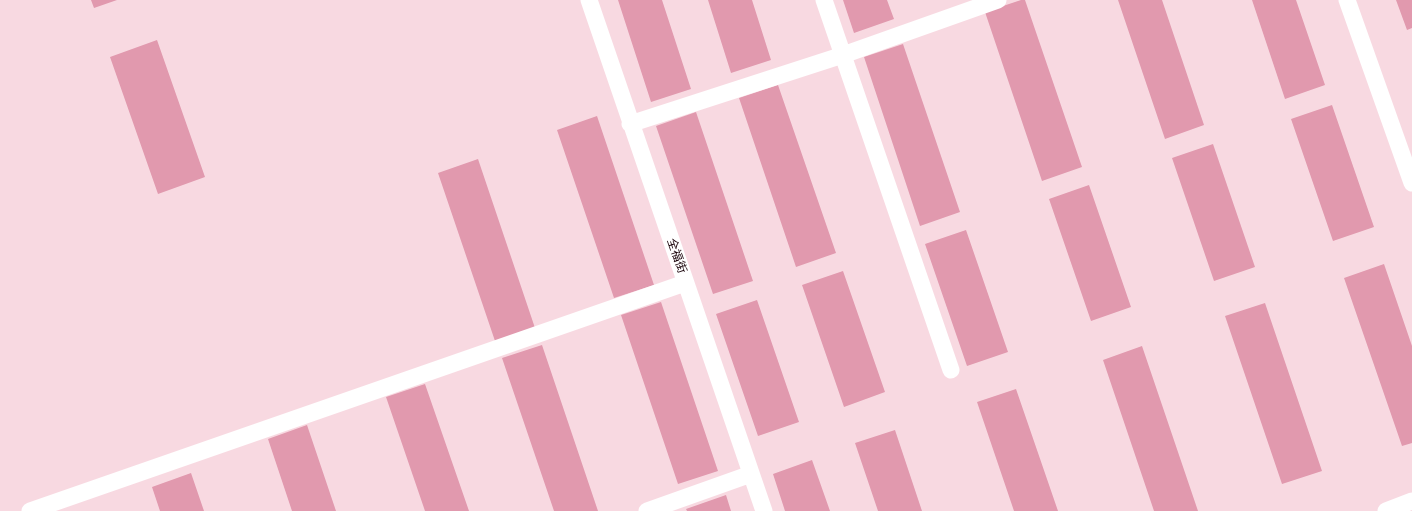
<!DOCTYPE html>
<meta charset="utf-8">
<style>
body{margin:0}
canvas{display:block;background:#f8d9e1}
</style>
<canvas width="1412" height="511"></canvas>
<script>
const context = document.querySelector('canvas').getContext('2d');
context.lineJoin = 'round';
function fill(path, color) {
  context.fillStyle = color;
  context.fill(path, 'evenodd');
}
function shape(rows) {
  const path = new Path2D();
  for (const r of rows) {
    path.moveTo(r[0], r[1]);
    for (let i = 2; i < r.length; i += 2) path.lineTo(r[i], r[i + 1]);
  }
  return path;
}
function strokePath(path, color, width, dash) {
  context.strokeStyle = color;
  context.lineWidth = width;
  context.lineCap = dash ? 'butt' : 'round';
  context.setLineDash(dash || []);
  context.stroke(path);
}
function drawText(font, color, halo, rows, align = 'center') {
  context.font = font + ' "Titillium Web","Noto Sans SC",sans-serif';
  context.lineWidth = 3;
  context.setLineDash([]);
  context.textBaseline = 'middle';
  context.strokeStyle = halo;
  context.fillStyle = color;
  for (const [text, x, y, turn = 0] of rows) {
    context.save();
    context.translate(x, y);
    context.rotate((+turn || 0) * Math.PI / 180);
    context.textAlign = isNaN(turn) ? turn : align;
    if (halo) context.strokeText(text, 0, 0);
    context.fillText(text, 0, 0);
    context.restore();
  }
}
const building = shape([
 [91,0,117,0,94,8],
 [618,0,662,0,691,89,651,102],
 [708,0,752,0,771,60,731,73],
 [843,0,887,0,894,19,854,33],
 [1021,0,1025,0,1082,167,1042,181,985,12],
 [1118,0,1162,0,1204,125,1165,139],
 [1252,0,1296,0,1325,85,1285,99],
 [1396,0,1412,0,1412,28,1407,30],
 [157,40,205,177,158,194,110,57],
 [903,44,960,212,920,226,864,57],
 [778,85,836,253,796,267,739,98],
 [1332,105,1374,227,1333,241,1291,119],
 [696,112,753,281,713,294,656,126],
 [597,116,654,285,614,298,557,130],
 [1213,144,1255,267,1214,281,1172,158],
 [478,159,535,328,495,341,438,173],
 [1089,185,1131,307,1091,321,1049,199],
 [966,230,1008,352,967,366,925,244],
 [1384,264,1412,346,1412,443,1402,446,1344,278],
 [843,271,885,392,844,407,802,285],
 [757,300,799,422,758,436,716,314],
 [661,302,718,471,678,484,621,315],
 [1265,303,1322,471,1282,484,1225,316],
 [542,345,598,511,554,511,502,358],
 [1142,346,1198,511,1154,511,1103,360],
 [425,384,469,511,425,511,386,397],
 [1016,389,1058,511,1014,511,977,402],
 [307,425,336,511,292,511,268,439],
 [895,430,922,511,878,511,855,443],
 [812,460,830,511,785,511,773,474],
 [191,473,204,511,160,511,152,487],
 [726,495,731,511,687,511,686,509]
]);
const street = shape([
 [589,0,764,511],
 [824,0,951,370],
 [1347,0,1412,183],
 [630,124,843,55,998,0],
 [30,511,685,283],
 [647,511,751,474],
 [1386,511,1412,501]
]);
const streetNames = [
 ["全福街",676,256,71]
];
fill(building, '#e199ae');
strokePath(street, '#fff', 17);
drawText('12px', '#1b040b', '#fff', streetNames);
</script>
